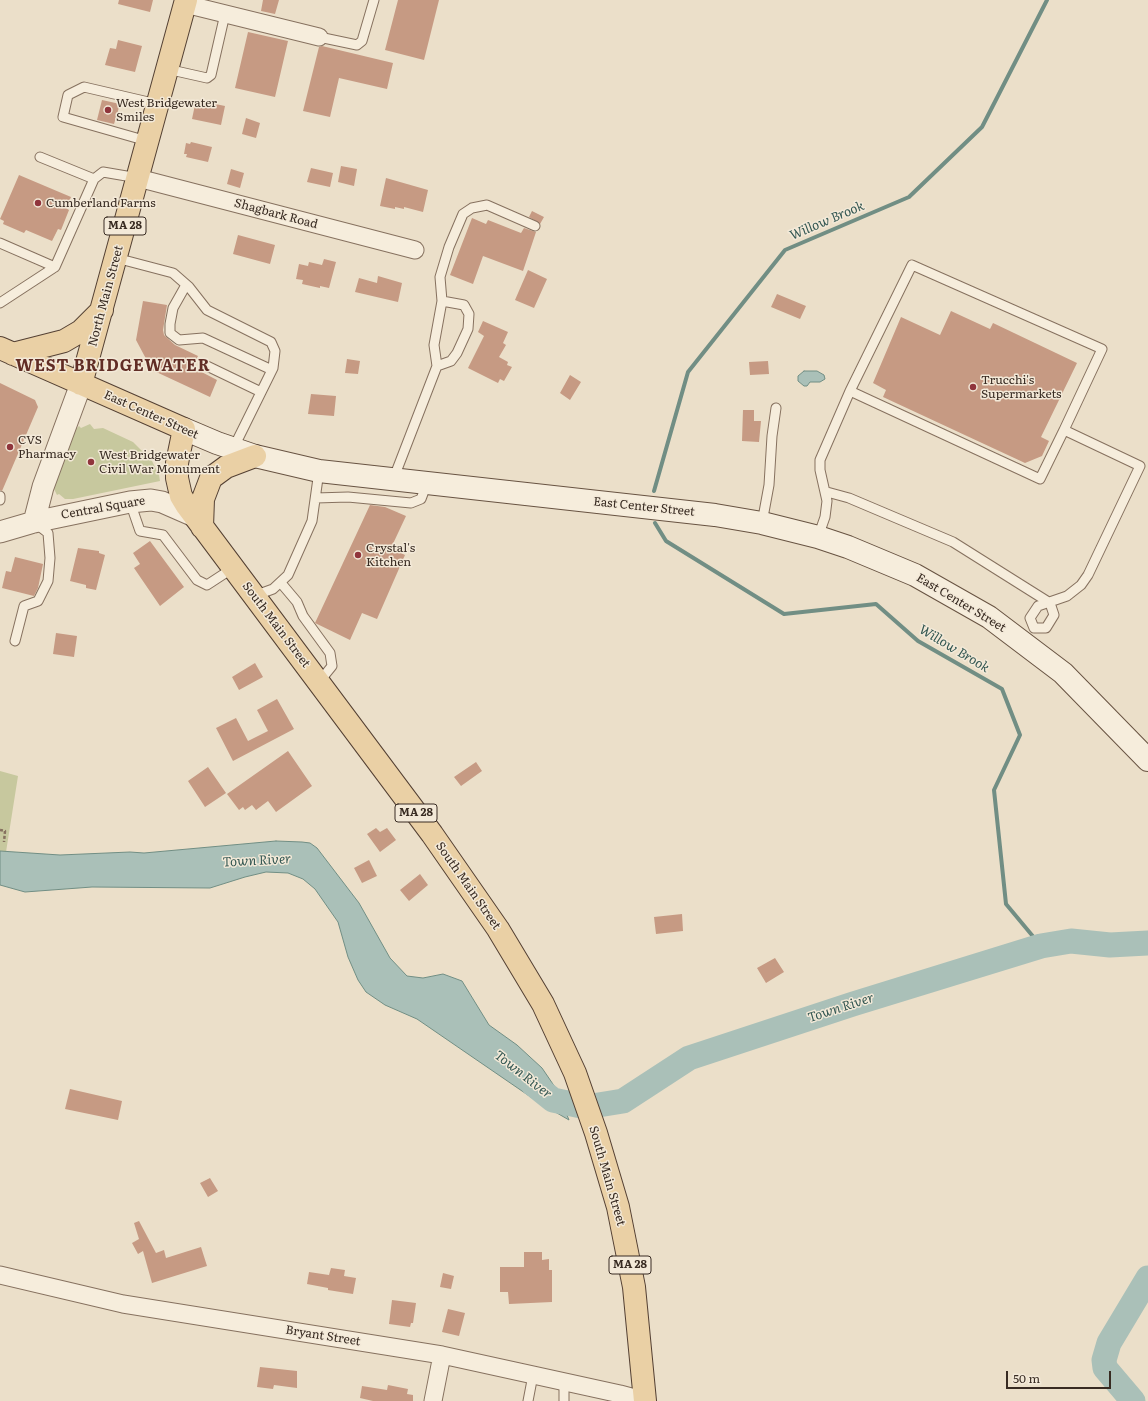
<!DOCTYPE html>
<style>
body{margin:0}
#map{position:relative;width:1148px;height:1401px;overflow:hidden;background:#ebdfc9;font-family:Literata,serif}
canvas{display:block}
.scale{position:absolute;left:1006px;top:1371px;width:105px;height:18px;box-sizing:border-box;border:2px solid #382b22;border-top:0;padding-left:5px;font-size:12px;line-height:14px;white-space:nowrap;color:#382b22;-webkit-text-stroke:3px #f3e9d8;paint-order:stroke}
</style>
<div id="map">
<canvas width="1148" height="1401"></canvas>
<div class="scale">50 m</div>
</div>
<script>
const context = document.querySelector('canvas').getContext('2d');
context.lineJoin = 'round';
function fill(path, color) {
  context.fillStyle = color;
  context.fill(path, 'evenodd');
}
function shape(rows) {
  const path = new Path2D();
  for (const r of rows) {
    path.moveTo(r[0], r[1]);
    for (let i = 2; i < r.length; i += 2) path.lineTo(r[i], r[i + 1]);
  }
  return path;
}
function strokePath(path, color, width, dash) {
  context.strokeStyle = color;
  context.lineWidth = width;
  context.lineCap = dash ? 'butt' : 'round';
  context.setLineDash(dash || []);
  context.stroke(path);
}
function drawText(font, color, halo, rows, align = 'center') {
  context.font = font + ' Literata,serif';
  context.lineWidth = 3;
  context.setLineDash([]);
  context.textBaseline = 'middle';
  context.strokeStyle = halo;
  context.fillStyle = color;
  for (const [text, x, y, turn = 0] of rows) {
    context.save();
    context.translate(x, y);
    context.rotate((+turn || 0) * Math.PI / 180);
    context.textAlign = isNaN(turn) ? turn : align;
    if (halo) context.strokeText(text, 0, 0);
    context.fillText(text, 0, 0);
    context.restore();
  }
}
const green = shape([
 [90,424,94,429,103,428,133,442,152,461,159,475,160,481,73,499,65,499,59,494,57,495,54,489,55,483,75,430,79,426,81,428],
 [0,771,18,776,6,852,0,851]
]);
const water = shape([
 [804,371,817,371,824,375,825,379,820,382,810,382,807,386,804,386,798,381,798,376,804,371],
 [276,841,302,842,310,843,317,848,359,903,390,958,407,976,423,978,443,974,462,981,489,1025,517,1045,542,1068,557,1090,569,1120,538,1102,417,1019,385,1005,366,992,358,980,348,957,338,922,315,889,303,879,288,873,266,872,245,877,210,888,92,887,25,892,0,885,0,851,60,855,130,852,144,853,276,841]
]);
const stream = shape([
 [654,491,688,372,785,250,909,197,982,127,1047,0],
 [655,523,666,541,784,614,876,604,918,641,1002,689,1020,735,994,790,1006,904,1041,946]
]);
const river = shape([
 [533,1084,553,1100,586,1107,623,1101,689,1058,853,1004,1041,946,1071,941,1110,945,1148,943],
 [1133,1401,1105,1368,1104,1360,1109,1343,1148,1278]
]);
const building = shape([
 [119,0,153,0,150,12,118,4],
 [263,0,279,0,275,14,261,11],
 [398,0,439,0,424,60,385,50],
 [248,32,288,41,275,97,235,88],
 [118,40,142,46,135,72,105,65,110,48,116,49],
 [322,46,393,63,387,89,339,78,330,117,303,111,319,47],
 [102,100,120,104,114,124,97,120],
 [196,100,225,106,221,125,192,119],
 [246,118,260,123,256,138,242,134],
 [191,142,212,147,208,162,186,157,187,154,184,154,186,143,190,144],
 [341,166,357,169,354,186,338,182],
 [311,168,333,173,330,187,307,182],
 [231,169,244,173,240,188,227,184],
 [19,175,71,197,66,208,69,210,61,230,58,229,52,241,26,230,24,233,3,224,4,221,0,219],
 [386,178,428,190,423,212,404,207,404,209,395,207,395,209,380,206],
 [532,211,544,217,540,224,529,217],
 [472,218,486,224,488,220,521,233,524,228,536,232,523,271,483,256,473,284,450,275],
 [238,235,275,245,270,264,233,254],
 [324,259,336,262,329,288,320,286,320,288,302,284,303,280,296,279,299,264,308,266,309,262,322,265],
 [528,270,547,279,534,308,515,300],
 [378,276,402,283,398,302,355,292,359,278,377,283],
 [777,294,806,306,800,319,771,307],
 [143,301,167,305,163,330,164,335,175,345,198,356,192,367,217,380,210,397,152,370,136,340],
 [951,311,990,329,993,323,1077,363,1041,437,1049,441,1042,456,1025,463,883,397,886,390,873,383,901,317,940,335],
 [483,321,508,332,503,343,506,345,499,357,508,362,507,365,512,367,504,381,500,379,498,383,468,368,484,336,478,332],
 [347,359,360,361,358,374,345,373],
 [768,361,769,374,750,375,749,362],
 [570,375,581,382,570,400,560,393],
 [0,383,35,400,38,407,2,491,0,490],
 [311,394,336,396,334,416,308,414],
 [743,410,754,410,754,421,761,421,759,442,742,441],
 [370,505,385,507,406,516,391,548,405,555,377,619,362,613,350,640,315,623],
 [150,541,184,587,160,606,134,568,140,564,133,553],
 [78,548,99,551,99,553,105,555,96,590,86,588,86,585,70,581],
 [15,557,43,564,38,588,34,596,2,588,6,571,11,572],
 [56,633,77,636,74,657,53,654],
 [255,663,263,677,239,690,232,677],
 [277,699,294,729,233,761,216,728,236,718,248,741,268,731,257,710],
 [288,751,312,786,276,812,268,801,256,810,252,805,245,810,243,807,239,810,227,794],
 [476,762,482,771,461,786,454,777],
 [208,767,226,793,205,807,188,781],
 [376,828,380,832,387,828,396,840,380,852,367,834],
 [369,860,377,876,362,883,354,868],
 [420,874,428,885,409,901,400,890],
 [682,914,683,931,656,934,654,917],
 [775,958,784,972,766,983,757,968],
 [70,1089,122,1101,118,1120,65,1109],
 [210,1178,218,1191,208,1197,200,1183],
 [139,1221,156,1253,164,1250,166,1258,201,1247,207,1266,152,1283,143,1251,138,1254,132,1243,139,1239,134,1223],
 [524,1252,542,1252,542,1260,549,1259,549,1270,552,1270,552,1302,509,1304,508,1292,500,1292,500,1267,524,1267],
 [331,1268,345,1270,344,1276,356,1278,353,1294,328,1290,328,1288,307,1284,309,1272,329,1275],
 [443,1273,454,1276,451,1289,440,1287],
 [392,1300,416,1303,413,1323,411,1323,410,1327,389,1324],
 [448,1309,465,1313,459,1336,442,1332],
 [260,1367,297,1371,297,1388,274,1385,273,1389,257,1387],
 [388,1385,408,1389,407,1394,413,1395,413,1401,373,1401,360,1398,362,1386,387,1390]
]);
const path = shape([
 [0,830,5,831,4,842]
]);
const service = shape([
 [319,37,357,45,362,41,374,0],
 [167,69,207,78,211,75,225,14],
 [147,141,63,117,68,95,84,87,157,104],
 [40,157,94,179],
 [0,243,55,267,94,179,103,172,138,178],
 [116,258,173,273,189,287,207,310,271,342,275,351,273,368,233,449],
 [186,285,173,308,170,324,170,333,179,340,203,338,272,370],
 [0,303,55,267],
 [207,366,261,392],
 [437,366,451,361,457,353,468,329,469,314,464,305,442,301],
 [850,391,1040,479,1064,430],
 [393,480,437,366,434,345,442,301,440,277,449,247,463,214,472,208,487,205,535,226],
 [827,492,849,498,953,542,1050,603,1054,615,1046,628,1034,628],
 [0,496,0,500],
 [316,498,348,497,411,503,421,499,427,483],
 [130,502,140,531,163,535,197,580,207,585,233,568],
 [762,523,769,485,772,436,776,408],
 [818,537,825,517,827,501,820,470,820,460,850,391,912,265,1102,349,1064,430,1140,466,1088,575,1081,585,1067,596,1038,606,1030,618,1034,628],
 [281,583,297,602,303,616,330,653,332,666,319,682],
 [254,596,273,589,288,575,312,521,319,471],
 [15,641,24,606,38,601,48,581,50,558,48,533,35,523],
 [528,1401,533,1375],
 [564,1401,564,1381]
]);
const minor = shape([
 [185,4,319,37],
 [138,178,415,250],
 [0,1275,123,1304,442,1355,620,1394,646,1401],
 [433,1401,442,1355]
]);
const tertiary = shape([
 [34,522,43,487,81,384],
 [0,532,34,522,130,502,151,500,162,502,194,516]
]);
const secondary = shape([
 [184,429,217,443,255,456,319,471,715,515,762,523,818,537,848,547,915,575,989,617,1063,673,1148,760]
]);
const primary = shape([
 [0,348,184,429,177,463,177,478,181,496,187,506,432,834,498,929,543,1004,575,1073,596,1133,618,1207,634,1287,645,1401],
 [13,354,64,341,81,331,102,310],
 [81,384,186,0],
 [202,527,203,499,211,478,226,467,255,456]
]);
const markers = [
 [108,110,4,"#90353c"],
 [38,203,4,"#90353c"],
 [973,387,4,"#90353c"],
 [10,447,4,"#90353c"],
 [91,462,4,"#90353c"],
 [358,555,4,"#90353c"]
];
const shields = [
 [125,226,42],
 [416,813,42],
 [630,1265,42]
];
const shieldNames = [
 ["MA 28",125,226],
 ["MA 28",416,813],
 ["MA 28",630,1265]
];
const poiNames = [
 ["West Bridgewater",116,103],
 ["Smiles",116,117],
 ["Cumberland Farms",46,203],
 ["Trucchi's",981,380],
 ["Supermarkets",981,394],
 ["CVS",18,440],
 ["Pharmacy",18,454],
 ["West Bridgewater",99,455],
 ["Civil War Monument",99,469],
 ["Crystal's",366,548],
 ["Kitchen",366,562]
];
const streetNames = [
 ["Shagbark Road",276,214,15],
 ["North Main Street",106,296,-75],
 ["East Center Street",151,415,24],
 ["East Center Street",644,507,6],
 ["Central Square",103,508,-10],
 ["East Center Street",961,603,31],
 ["South Main Street",276,625,53],
 ["South Main Street",468,886,55],
 ["South Main Street",607,1176,74],
 ["Bryant Street",323,1336,9]
];
const waterNames = [
 ["Willow Brook",827,221,-23],
 ["Willow Brook",954,649,31],
 ["Town River",257,861,-3],
 ["Town River",841,1008,-18],
 ["Town River",523,1075,38]
];
const districtNames = [
 ["WEST BRIDGEWATER",113,366]
];
fill(green, '#c7c89e');
fill(water, '#aac0b8');
strokePath(water, '#718e84', 1);
strokePath(stream, '#718e84', 4);
strokePath(river, '#aac0b8', 25);
fill(building, '#c69a83');
strokePath(service, '#86715f', 11);
strokePath(minor, '#86715f', 19);
strokePath(tertiary, '#86715f', 23);
strokePath(secondary, '#685342', 24);
strokePath(primary, '#544033', 24);
strokePath(path, '#86715f', 2.5, [3, 2]);
strokePath(service, '#f6eddc', 9);
strokePath(minor, '#f6eddc', 17);
strokePath(tertiary, '#f6eddc', 21);
strokePath(secondary, '#f6eddc', 22);
strokePath(primary, '#ead0a5', 22);
for (const [x, y, r, color] of markers) {
  const dot = new Path2D();
  dot.arc(x, y, r, 0, 2 * Math.PI);
  context.fillStyle = color;
  context.fill(dot);
  strokePath(dot, '#f3e9d8', 1.5);
}
for (const [x, y, w] of shields) {
  const box = new Path2D();
  box.roundRect(x - w / 2, y - 9, w, 18, 3);
  context.fillStyle = '#f3e9d8';
  context.fill(box);
  strokePath(box, '#382b22', 1);
}
drawText('bold 11px', '#382b22', null, shieldNames);
drawText('12px', '#382b22', '#f3e9d8', poiNames, 'left');
drawText('12px', '#382b22', '#f3e9d8', streetNames);
drawText('italic 13px', '#325651', '#f3e9d8', waterNames);
context.letterSpacing = '1px';
drawText('bold 16px', '#612d25', '#f3e9d8', districtNames);
context.letterSpacing = '0px';
</script>
